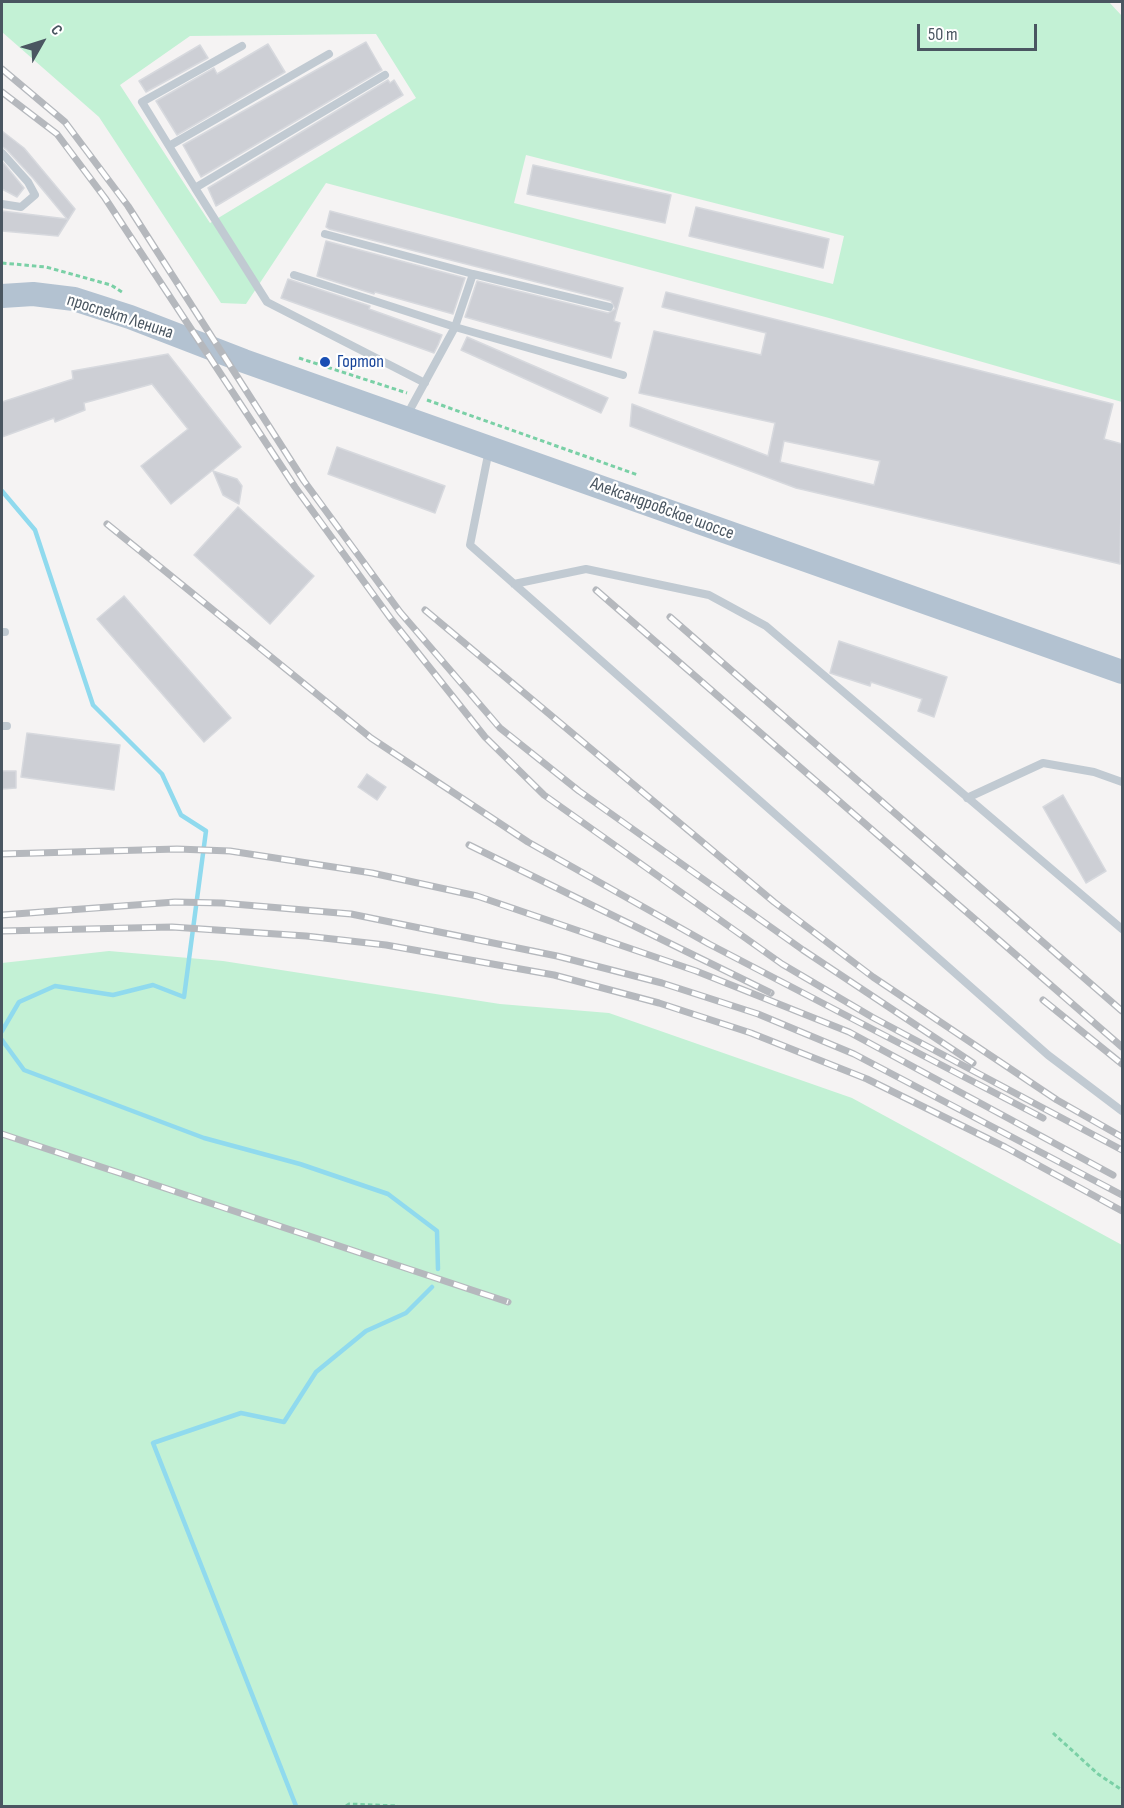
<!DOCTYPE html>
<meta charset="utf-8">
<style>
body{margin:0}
#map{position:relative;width:1124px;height:1808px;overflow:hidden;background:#f5f3f3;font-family:"Sofia Sans Condensed",sans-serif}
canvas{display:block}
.frame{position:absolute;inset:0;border:3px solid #4a5661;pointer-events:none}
.north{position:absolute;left:12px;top:12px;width:60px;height:60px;-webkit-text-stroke:4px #fff;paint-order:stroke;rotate:51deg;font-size:16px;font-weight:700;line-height:24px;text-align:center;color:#4a5661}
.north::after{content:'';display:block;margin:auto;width:21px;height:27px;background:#4a5661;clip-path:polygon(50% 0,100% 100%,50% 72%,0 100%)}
.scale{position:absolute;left:917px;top:24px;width:120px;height:27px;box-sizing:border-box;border:3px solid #4a5661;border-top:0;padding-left:8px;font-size:18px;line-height:21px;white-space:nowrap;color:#4a5661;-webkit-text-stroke:4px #fff;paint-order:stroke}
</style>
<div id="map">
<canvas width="1124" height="1808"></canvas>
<div class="frame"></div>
<div class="north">С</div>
<div class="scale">50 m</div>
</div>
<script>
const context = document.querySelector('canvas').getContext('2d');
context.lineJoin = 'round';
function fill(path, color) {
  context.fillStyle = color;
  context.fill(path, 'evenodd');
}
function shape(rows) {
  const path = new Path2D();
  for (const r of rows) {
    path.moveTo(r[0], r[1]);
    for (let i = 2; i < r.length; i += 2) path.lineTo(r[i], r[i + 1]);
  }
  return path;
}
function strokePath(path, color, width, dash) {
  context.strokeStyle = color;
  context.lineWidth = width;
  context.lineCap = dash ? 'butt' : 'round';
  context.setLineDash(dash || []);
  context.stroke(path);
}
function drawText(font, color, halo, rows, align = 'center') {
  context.font = font + ' "Sofia Sans Condensed",sans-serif';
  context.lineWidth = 4.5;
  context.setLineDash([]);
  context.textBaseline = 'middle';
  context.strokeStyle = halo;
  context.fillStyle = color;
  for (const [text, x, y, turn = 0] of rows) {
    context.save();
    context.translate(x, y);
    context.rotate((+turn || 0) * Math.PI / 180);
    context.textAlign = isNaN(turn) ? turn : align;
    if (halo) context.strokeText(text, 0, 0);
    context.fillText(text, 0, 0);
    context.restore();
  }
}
const green = shape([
 [2,2,1109,2,1122,16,1122,402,829,318,326,183,246,304,221,303,99,117,2,32],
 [376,34,416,98,210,223,120,85,190,36],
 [526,155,844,236,833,284,514,203],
 [109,951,223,961,500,1004,609,1013,852,1098,1122,1245,1122,1806,2,1806,2,963]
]);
const stream = shape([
 [2,491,35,530,93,705,162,774,181,815,206,831,184,997,153,985,113,995,55,986,19,1002,2,1031],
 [2,1040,24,1070,204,1138,300,1164,388,1194,437,1231,438,1269],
 [296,1806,153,1443,241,1413,284,1422,316,1372,366,1331,406,1313,432,1287]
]);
const building = shape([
 [366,42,382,70,201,177,183,145,366,42],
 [268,44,285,72,177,135,156,101,214,68,217,74,268,44],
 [200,45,208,58,146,92,139,81,200,45],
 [388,80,390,83,394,80,403,95,216,206,208,188,388,80],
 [2,131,24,148,75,209,58,236,2,231,2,211,67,219,33,178,6,149,2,147,2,131],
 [2,161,24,188,17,197,2,189,2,161],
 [533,165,671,195,665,223,527,194,533,165],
 [696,207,829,239,823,268,689,236,696,207],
 [330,211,623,288,614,321,620,323,611,358,465,317,477,281,608,313,615,309,611,301,329,229,326,227,330,211],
 [326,241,465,278,453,314,375,292,374,294,317,276,326,241],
 [288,279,370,306,369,309,442,335,438,345,434,353,281,298,288,279],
 [666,292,1113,404,1104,439,1122,444,1120,564,796,488,630,426,632,404,768,456,775,423,639,393,654,331,761,355,766,333,662,307,666,292],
 [784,441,880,461,874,485,780,462,784,441],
 [467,337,608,398,601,413,461,350,467,337],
 [168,354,241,447,171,504,141,466,188,429,152,384,84,403,85,410,55,422,54,418,2,437,2,402,73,379,72,371,168,354],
 [337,447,445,486,435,513,328,474,337,447],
 [213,471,237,479,242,486,239,504,223,495,213,471],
 [238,507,314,576,270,624,194,555,238,507],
 [124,596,231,718,204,742,97,619,124,596],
 [839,641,947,677,934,717,918,711,922,699,871,682,870,686,830,673,839,641],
 [27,733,120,745,114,790,21,777,27,733],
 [2,771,16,771,16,788,2,789,2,771],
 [367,774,386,787,377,800,358,787,367,774],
 [1063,795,1106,871,1086,883,1043,807,1063,795]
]);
const path = shape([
 [2,263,46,267,111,285,122,292],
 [299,358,407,393],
 [427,400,638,475],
 [1053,1733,1098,1774,1122,1790],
 [346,1806,349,1804,398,1806]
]);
const lane = shape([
 [385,75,195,188,267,302,425,383],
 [169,146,142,102,242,46],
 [2,153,28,182,35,195,21,207,2,204],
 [195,188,169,146,329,54],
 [325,234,473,274,455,327,407,415],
 [473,274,609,307],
 [294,275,455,327,623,375],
 [489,450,470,545,1048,1055,1122,1111],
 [514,584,586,569,709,595,766,626,1122,929],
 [2,632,5,632],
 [2,726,7,726],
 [967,798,1043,763,1094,772,1122,782]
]);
const primary = shape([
 [2,296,33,294,74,299,130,317,244,361,1122,672]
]);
const rail = shape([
 [2,69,65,122,128,206,304,481,400,612,500,728,579,791,803,950,973,1063],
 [2,92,57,134,105,198,295,487,391,619,485,737,544,795,782,964,872,1017,1122,1150],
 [107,524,371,738,528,842,709,944,1043,1118],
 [596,590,1122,1047],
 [425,610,774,902,873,977,1057,1100,1122,1137],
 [670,617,1122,1011],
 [469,845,771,993],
 [2,854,177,849,230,851,372,873,477,896,696,971,849,1032,1113,1175],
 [2,915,175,902,222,903,351,914,557,956,662,983,758,1014,854,1054,1122,1195],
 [2,931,172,927,306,936,386,945,554,975,659,1003,751,1033,867,1079,1005,1147,1122,1211],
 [1043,1000,1122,1064],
 [2,1134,508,1302]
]);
const markers = [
 [325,362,6,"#1a4fb4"]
];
const streetNames = [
 ["проспект Ленина",120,317,18],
 ["Александровское шоссе",662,509,20]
];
const transitNames = [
 ["Гортоп",337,362]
];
fill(green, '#c3f1d5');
strokePath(stream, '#90daee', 4.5);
fill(building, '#cdcfd5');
strokePath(building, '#d7d9de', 1.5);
strokePath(path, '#7ad0a6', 3, [4.5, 3]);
strokePath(lane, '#c1cad2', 8);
strokePath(primary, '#b3c2d1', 24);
strokePath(rail, '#b5b8bd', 7);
strokePath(rail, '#fff', 4.5, [14]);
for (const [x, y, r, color] of markers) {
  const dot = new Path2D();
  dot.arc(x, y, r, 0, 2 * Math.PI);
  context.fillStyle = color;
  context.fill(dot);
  strokePath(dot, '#fff', 2);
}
drawText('18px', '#4a5661', '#fff', streetNames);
drawText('18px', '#164399', '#fff', transitNames, 'left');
</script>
